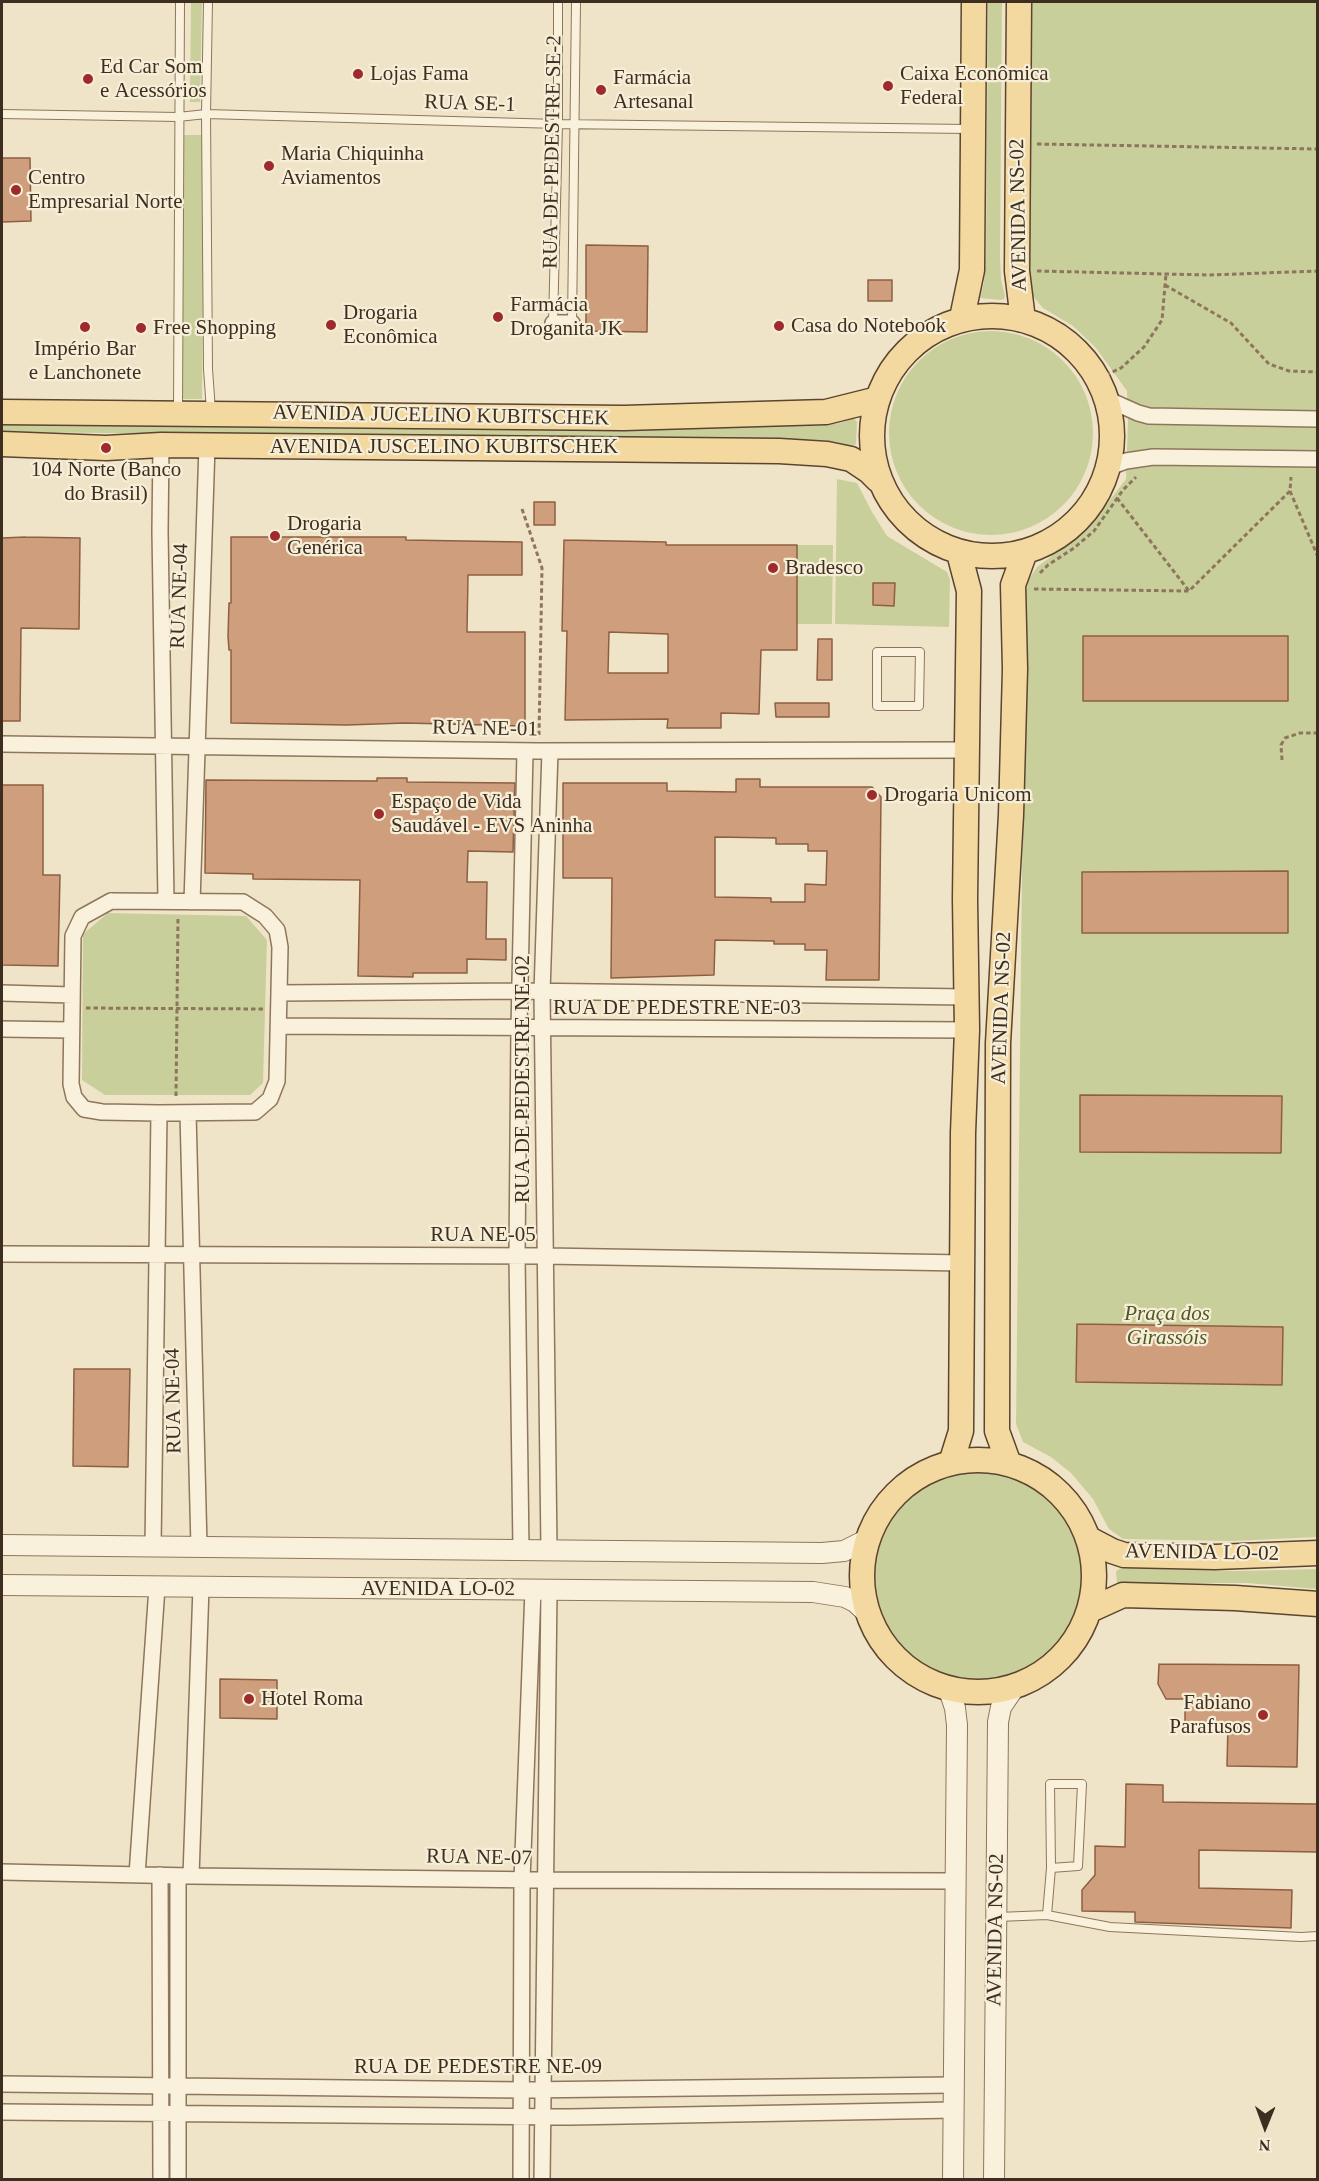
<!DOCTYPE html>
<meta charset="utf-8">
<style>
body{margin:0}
#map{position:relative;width:1319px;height:2181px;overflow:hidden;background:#f0e4c8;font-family:"Times New Roman",serif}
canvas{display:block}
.frame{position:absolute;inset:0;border:3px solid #3d2e20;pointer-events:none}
.north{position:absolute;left:1235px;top:2097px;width:60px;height:60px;-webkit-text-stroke:4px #f7eed8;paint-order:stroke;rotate:181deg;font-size:16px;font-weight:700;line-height:24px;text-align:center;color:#3d2e20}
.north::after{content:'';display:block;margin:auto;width:21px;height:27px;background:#3d2e20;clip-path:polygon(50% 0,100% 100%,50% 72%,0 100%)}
</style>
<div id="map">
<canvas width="1319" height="2181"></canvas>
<div class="frame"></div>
<div class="north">N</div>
</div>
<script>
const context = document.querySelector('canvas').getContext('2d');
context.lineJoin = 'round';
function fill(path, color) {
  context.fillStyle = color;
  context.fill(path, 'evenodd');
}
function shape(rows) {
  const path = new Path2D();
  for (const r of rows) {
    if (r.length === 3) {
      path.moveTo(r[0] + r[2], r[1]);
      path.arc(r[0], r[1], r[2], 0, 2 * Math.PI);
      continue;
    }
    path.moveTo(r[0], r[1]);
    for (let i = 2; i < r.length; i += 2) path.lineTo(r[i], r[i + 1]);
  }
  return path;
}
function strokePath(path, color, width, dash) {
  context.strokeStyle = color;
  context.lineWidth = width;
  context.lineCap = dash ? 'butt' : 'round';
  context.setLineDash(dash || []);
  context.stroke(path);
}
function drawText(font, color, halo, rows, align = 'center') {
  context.font = font + ' "Times New Roman",serif';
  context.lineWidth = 4.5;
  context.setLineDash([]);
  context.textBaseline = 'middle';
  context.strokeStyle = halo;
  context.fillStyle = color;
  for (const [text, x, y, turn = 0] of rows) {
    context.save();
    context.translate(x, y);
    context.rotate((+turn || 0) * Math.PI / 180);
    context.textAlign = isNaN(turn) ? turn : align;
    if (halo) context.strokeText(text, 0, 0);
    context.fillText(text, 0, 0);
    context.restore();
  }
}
const green = shape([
 [191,2,202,2,200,102,190,102],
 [988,2,1002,2,1000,255,1001,279,1005,296,1004,299,1001,300,980,298,984,282,986,254],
 [1030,2,1317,2,1317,1537,1233,1541,1123,1539,1109,1529,1093,1499,1071,1473,1051,1457,1023,1442,1016,1424,1025,594,1029,579,1037,567,1086,531,1126,479,1128,420,1127,391,1096,348,1073,326,1043,308,1031,294,1028,279],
 [182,135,204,135,202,399,180,399],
 [991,433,102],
 [2,418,819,426,840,423,854,418,857,422,856,444,852,447,838,442,818,440,2,432],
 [837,479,857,483,872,512,887,536,947,572,950,579,949,627,835,624],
 [797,545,833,545,832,624,796,624],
 [108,913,246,916,267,940,263,1083,250,1095,105,1095,82,1080,83,934],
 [980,1575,105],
 [1121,1568,1239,1571,1317,1569,1317,1589,1247,1583,1117,1583,1116,1571]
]);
const building = shape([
 [2,158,30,158,31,221,2,222,2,158],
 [586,245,648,246,647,332,586,331,586,245],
 [868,280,892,280,892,301,868,301,868,280],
 [534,502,555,502,555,525,534,525,534,502],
 [25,537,80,538,79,629,21,628,20,721,2,721,2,538,25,537],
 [231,537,406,537,406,540,522,542,522,575,468,575,467,632,525,632,525,726,405,723,347,725,231,723,231,650,229,650,228,636,229,603,231,603,231,537],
 [564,540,666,542,666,545,797,545,797,650,761,650,759,714,721,713,721,728,667,728,668,719,565,720,567,631,562,631,564,540],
 [609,632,668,634,668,673,608,673,609,632],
 [873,583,895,583,894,606,873,605,873,583],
 [1083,636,1288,636,1288,701,1083,701,1083,636],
 [818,639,832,639,832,680,817,680,818,639],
 [775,703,829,703,829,717,776,717,775,703],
 [377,778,407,778,407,782,515,783,513,852,468,851,467,882,487,882,486,939,506,939,506,960,467,959,467,973,413,973,413,977,358,976,360,880,253,879,253,874,205,873,206,780,377,781,377,778],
 [736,779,760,779,760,787,872,787,881,797,879,980,826,980,827,950,805,950,805,944,774,944,774,941,715,940,714,975,611,978,612,878,563,878,563,783,667,783,667,791,736,792,736,779],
 [715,837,776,838,776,844,808,844,808,851,827,851,826,885,805,884,805,902,771,902,771,898,715,897,715,837],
 [2,785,43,785,43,875,60,875,58,966,2,965,2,785],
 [1288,871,1288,933,1082,933,1082,872,1288,871],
 [1080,1095,1282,1096,1281,1153,1080,1152,1080,1095],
 [1077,1324,1283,1327,1282,1385,1076,1382,1077,1324],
 [74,1369,130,1369,128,1467,73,1466,74,1369],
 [1159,1664,1299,1665,1297,1767,1227,1766,1228,1724,1185,1724,1185,1699,1166,1699,1158,1684,1159,1664],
 [220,1679,277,1680,277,1719,220,1718,220,1679],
 [1126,1784,1163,1785,1163,1802,1317,1804,1317,1852,1199,1850,1199,1888,1292,1890,1291,1928,1135,1922,1135,1912,1082,1911,1082,1890,1095,1875,1095,1846,1125,1847,1126,1784]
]);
const path = shape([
 [1037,144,1318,149],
 [1037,271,1209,275,1318,271],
 [1165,285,1231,323,1269,364,1289,371,1318,372],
 [1099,378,1121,368,1144,347,1162,320,1166,274],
 [1290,491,1318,557],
 [1117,498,1189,591],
 [522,509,542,568,539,735],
 [1040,573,1048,565,1074,548,1094,531,1123,490,1136,477],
 [1034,589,1189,591,1290,491,1291,477],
 [1282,760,1281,745,1285,738,1300,733,1318,733],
 [86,1008,263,1009],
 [176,1096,178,917]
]);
const service = shape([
 [208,2,206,114,208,369,211,411],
 [2,114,178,117,206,114,558,124,969,129],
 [553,323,558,124,558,2],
 [572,323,576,2],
 [178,409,180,2],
 [877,652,920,652,919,706,877,706,877,652],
 [1047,1915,1110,1927,1301,1937,1318,1936],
 [998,1917,1047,1915,1051,1868,1078,1866,1082,1784,1050,1784,1051,1868]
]);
const minor = shape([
 [553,323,572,323],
 [1109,400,1138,413,1149,416,1318,419],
 [161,445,160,531,166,901],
 [1107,468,1126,461,1153,457,1318,459],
 [2,744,538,751,968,750],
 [111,901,243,902,265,916,277,930,280,947,277,1081,270,1099,255,1112,159,1113,102,1112,84,1109,74,1097,71,1084,73,936,82,917,111,901],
 [192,902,207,446],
 [2,993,72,995],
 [280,993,521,991,967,997],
 [279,1026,967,1030],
 [2,1029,71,1030],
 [188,1113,199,1547],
 [2,1254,545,1256,964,1263],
 [153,1546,159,1113],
 [521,1550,517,1257,519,1028,525,751],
 [549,1550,542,992,550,751],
 [2,1872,191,1876,546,1880,956,1881],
 [137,1875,157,1587],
 [160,1875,161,2180],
 [191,1876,201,1587],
 [2,2084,522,2090,954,2085],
 [2,2112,570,2117,954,2110],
 [178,2180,178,1876],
 [521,2180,522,1880,533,1590],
 [542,2180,549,1590]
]);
const tertiary = shape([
 [2,1545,822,1553,844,1551,868,1539],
 [2,1585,813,1592,845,1597,855,1602,868,1614],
 [948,1687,955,1708,957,1725,953,2180],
 [994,2180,998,1722,1001,1707,1016,1685]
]);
const primary = shape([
 [1019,2,1017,271,1023,320],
 [992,436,120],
 [962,318,972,270,974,2],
 [2,412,624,418,826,412,878,399],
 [2,444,106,448,161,445,779,451,827,454,851,459,869,471,878,480],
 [978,1576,116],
 [951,1463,961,1431,963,1133,967,1030,965,899,969,591,959,553],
 [1009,1464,997,1431,998,1043,1011,815,1015,669,1013,585,1025,552],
 [1089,1539,1112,1551,1124,1555,1215,1557,1318,1553],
 [1090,1610,1123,1595,1235,1598,1318,1604]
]);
const markers = [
 [358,74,6,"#9e2a2b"],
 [88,79,6,"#9e2a2b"],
 [888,86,6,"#9e2a2b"],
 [601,90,6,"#9e2a2b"],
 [269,166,6,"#9e2a2b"],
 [16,190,6,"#9e2a2b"],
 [498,317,6,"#9e2a2b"],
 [331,325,6,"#9e2a2b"],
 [779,326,6,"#9e2a2b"],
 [85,327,6,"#9e2a2b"],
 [141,328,6,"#9e2a2b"],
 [106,448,6,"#9e2a2b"],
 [275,536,6,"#9e2a2b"],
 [773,568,6,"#9e2a2b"],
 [872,795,6,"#9e2a2b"],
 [379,814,6,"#9e2a2b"],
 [249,1699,6,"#9e2a2b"],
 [1263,1715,6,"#9e2a2b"]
];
const poiNames = [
 ["Ed Car Som",100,67],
 ["e Acessórios",100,91],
 ["Lojas Fama",370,74],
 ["Caixa Econômica",900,74],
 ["Federal",900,98],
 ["Farmácia",613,78],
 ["Artesanal",613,102],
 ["Maria Chiquinha",281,154],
 ["Aviamentos",281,178],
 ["Centro",28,178],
 ["Empresarial Norte",28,202],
 ["Farmácia",510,305],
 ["Droganita JK",510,329],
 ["Drogaria",343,313],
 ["Econômica",343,337],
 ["Casa do Notebook",791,326],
 ["Free Shopping",153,328],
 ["Império Bar",85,349,"center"],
 ["e Lanchonete",85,373,"center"],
 ["104 Norte (Banco",106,470,"center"],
 ["do Brasil)",106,494,"center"],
 ["Drogaria",287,524],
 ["Genérica",287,548],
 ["Bradesco",785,568],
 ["Drogaria Unicom",884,795],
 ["Espaço de Vida",391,802],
 ["Saudável - EVS Aninha",391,826],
 ["Hotel Roma",261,1699],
 ["Fabiano",1251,1703,"right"],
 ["Parafusos",1251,1727,"right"]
];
const streetNames = [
 ["RUA SE-1",470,104,2],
 ["RUA DE PEDESTRE SE-2",553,152,-89],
 ["AVENIDA NS-02",1019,215,-91],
 ["AVENIDA JUCELINO KUBITSCHEK",441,416,1],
 ["AVENIDA JUSCELINO KUBITSCHEK",444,447],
 ["RUA NE-04",180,596,-88],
 ["RUA NE-01",485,729,1],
 ["RUA DE PEDESTRE NE-03",677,1008],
 ["AVENIDA NS-02",1002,1008,-88],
 ["RUA DE PEDESTRE NE-02",523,1079,-90],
 ["RUA NE-05",483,1235],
 ["RUA NE-04",174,1401,-91],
 ["AVENIDA LO-02",1202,1553,1],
 ["AVENIDA LO-02",438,1589],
 ["RUA NE-07",479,1858,1],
 ["AVENIDA NS-02",996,1930,-89],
 ["RUA DE PEDESTRE NE-09",478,2067]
];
const parkNames = [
 ["Praça dos",1167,1314],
 ["Girassóis",1167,1338]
];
fill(green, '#c9cf9b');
fill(building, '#cf9f7d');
strokePath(building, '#8d5f41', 1.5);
strokePath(service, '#8d765c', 10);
strokePath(minor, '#8d765c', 18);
strokePath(tertiary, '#8d765c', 22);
strokePath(primary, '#5b4430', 27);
strokePath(path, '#8d765c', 3, [4.5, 3]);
strokePath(service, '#faf1dc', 8);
strokePath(minor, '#faf1dc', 15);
strokePath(tertiary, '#faf1dc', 20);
strokePath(primary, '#f3d9a0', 24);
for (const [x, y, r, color] of markers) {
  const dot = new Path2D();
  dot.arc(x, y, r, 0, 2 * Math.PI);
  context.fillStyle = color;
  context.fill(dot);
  strokePath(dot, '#f7eed8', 2);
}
drawText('21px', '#3d2e20', '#f7eed8', poiNames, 'left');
drawText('21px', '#3d2e20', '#f7eed8', streetNames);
drawText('italic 21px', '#4d5a26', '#f7eed8', parkNames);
</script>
